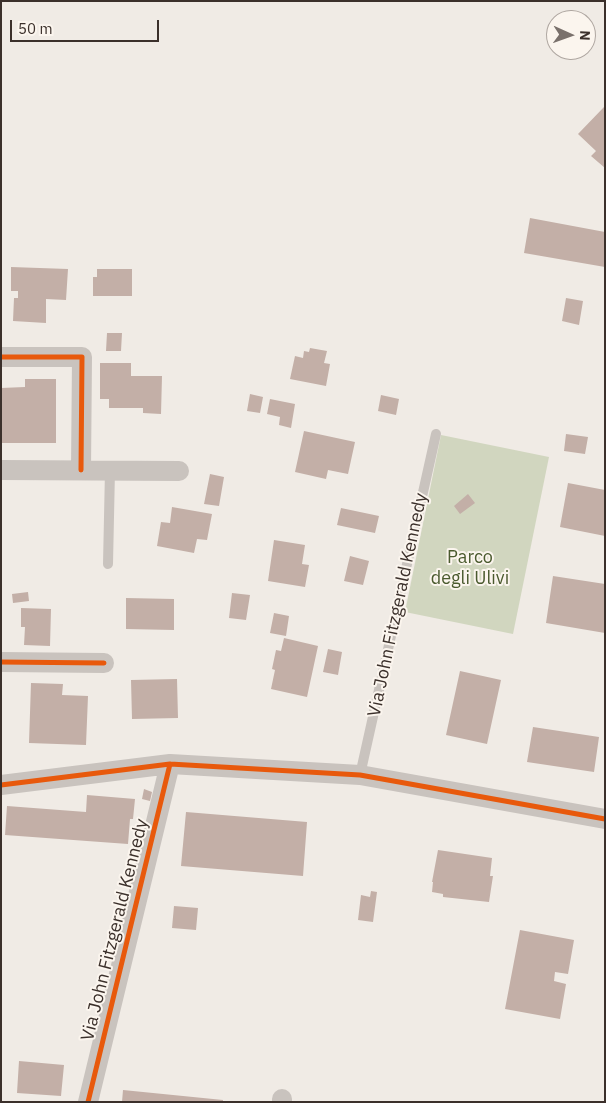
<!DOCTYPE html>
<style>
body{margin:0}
#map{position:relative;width:606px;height:1103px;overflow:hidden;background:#f0ebe5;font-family:"IBM Plex Sans",sans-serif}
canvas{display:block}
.frame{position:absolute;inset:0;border:2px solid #3b302b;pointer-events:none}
.north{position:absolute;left:546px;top:10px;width:50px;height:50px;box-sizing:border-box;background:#fbf5ee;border:1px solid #aea6a0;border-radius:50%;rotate:92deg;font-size:14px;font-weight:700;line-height:20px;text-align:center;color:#3b302b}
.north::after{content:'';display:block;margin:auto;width:18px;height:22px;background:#7a716c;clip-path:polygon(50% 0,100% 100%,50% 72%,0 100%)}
.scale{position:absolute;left:10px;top:20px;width:149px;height:22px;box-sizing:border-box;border:2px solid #3b302b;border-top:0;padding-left:6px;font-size:15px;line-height:18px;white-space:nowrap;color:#3b302b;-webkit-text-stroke:4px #fbf5ee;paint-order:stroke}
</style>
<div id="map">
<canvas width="606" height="1103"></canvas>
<div class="frame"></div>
<div class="north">N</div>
<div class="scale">50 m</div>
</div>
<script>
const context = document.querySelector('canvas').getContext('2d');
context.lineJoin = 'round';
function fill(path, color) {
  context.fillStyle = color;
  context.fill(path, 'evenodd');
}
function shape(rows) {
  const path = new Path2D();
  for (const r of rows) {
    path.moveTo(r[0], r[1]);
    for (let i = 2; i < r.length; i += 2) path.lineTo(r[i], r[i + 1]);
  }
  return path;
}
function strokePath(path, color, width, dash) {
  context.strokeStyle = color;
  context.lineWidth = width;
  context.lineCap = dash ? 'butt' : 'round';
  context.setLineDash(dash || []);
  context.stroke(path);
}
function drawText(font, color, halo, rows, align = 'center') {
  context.font = font + ' "IBM Plex Sans",sans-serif';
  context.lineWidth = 4;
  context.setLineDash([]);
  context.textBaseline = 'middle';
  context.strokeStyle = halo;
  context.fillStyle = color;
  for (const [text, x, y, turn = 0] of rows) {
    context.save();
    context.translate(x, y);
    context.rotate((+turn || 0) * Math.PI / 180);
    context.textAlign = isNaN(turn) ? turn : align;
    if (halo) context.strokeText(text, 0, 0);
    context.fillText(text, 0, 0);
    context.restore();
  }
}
const green = shape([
 [441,435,549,457,513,634,405,612]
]);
const building = shape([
 [604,107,605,108,605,168,591,156,596,151,578,134],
 [530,218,605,232,605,267,524,253],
 [11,267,68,269,66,300,46,299,46,323,13,321,14,298,18,298,18,291,11,291],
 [97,269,132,269,132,296,93,296,93,277,97,277],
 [566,298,583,301,579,325,562,321],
 [107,333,122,333,121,351,106,351],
 [310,348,327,351,324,363,330,364,326,386,290,379,295,356,303,358,304,351,309,352],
 [100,363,131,363,131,376,162,376,161,414,143,413,143,408,109,408,109,399,100,399],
 [25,379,56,379,56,443,1,443,1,388,25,387],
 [250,394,263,397,260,413,247,411],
 [381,395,399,399,396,415,378,411],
 [270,399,295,404,291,428,279,425,280,417,267,414],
 [304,431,355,442,348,474,328,470,326,479,295,472],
 [566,434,588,437,585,454,564,451],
 [210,474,224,477,219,506,204,504],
 [568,483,605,490,605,536,560,527],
 [468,494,475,503,460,514,454,506],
 [172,507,212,514,207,540,197,539,194,553,157,546,161,522,170,523],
 [341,508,379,516,375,533,337,525],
 [274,540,305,545,302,564,309,565,305,587,268,581],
 [350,556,369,561,363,585,344,581],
 [553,576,605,584,605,633,546,623],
 [28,592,29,601,13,603,12,594],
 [232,593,250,595,246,620,229,618],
 [126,598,174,599,174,630,126,629],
 [21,608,51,609,50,646,24,645,25,627,21,627],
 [274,613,289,616,286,636,270,633],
 [284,638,318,646,307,697,271,689,275,670,272,669,276,650,281,651],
 [328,649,342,652,338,675,323,672],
 [460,671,501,680,487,744,446,735],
 [177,679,178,718,132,719,131,680],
 [31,683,63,684,62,695,88,696,86,745,29,743],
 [533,727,599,737,594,772,527,762],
 [144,789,152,792,150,801,142,799],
 [87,795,135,799,133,819,130,819,128,844,5,835,7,806,86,812],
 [186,812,307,822,303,876,181,866],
 [438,850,492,858,490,876,493,876,489,902,443,897,443,894,432,892,433,882,432,882],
 [371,891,377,892,373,922,358,920,361,895,370,897],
 [174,906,198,908,196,930,172,928],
 [520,930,574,940,568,974,555,972,554,981,566,984,560,1019,505,1009],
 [19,1061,64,1065,61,1096,17,1093],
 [123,1090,223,1100,223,1102,122,1102]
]);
const lane = shape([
 [108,564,110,470],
 [360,775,436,434]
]);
const street = shape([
 [1,357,82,357,81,470],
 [1,470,179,471],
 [1,662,104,663],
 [1,785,170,764,360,775,605,819],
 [88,1102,170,764],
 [282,1102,282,1099]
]);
const cycleway = shape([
 [1,357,82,357,81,470],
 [1,662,104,663],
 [1,785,170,764,360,775,605,819],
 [88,1102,170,764]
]);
const parkNames = [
 ["Parco",470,558],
 ["degli Ulivi",470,579]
];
const streetNames = [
 ["Via John Fitzgerald Kennedy",398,605,-78],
 ["Via John Fitzgerald Kennedy",115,930,-76]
];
fill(green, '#d1d6bf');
fill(building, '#c3afa7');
strokePath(lane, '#c9c3be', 10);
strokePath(street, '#c9c3be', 20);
strokePath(cycleway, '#e8590c', 5);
drawText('18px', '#4a5a2e', '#fbf5ee', parkNames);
drawText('18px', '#3b302b', '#fbf5ee', streetNames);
</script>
